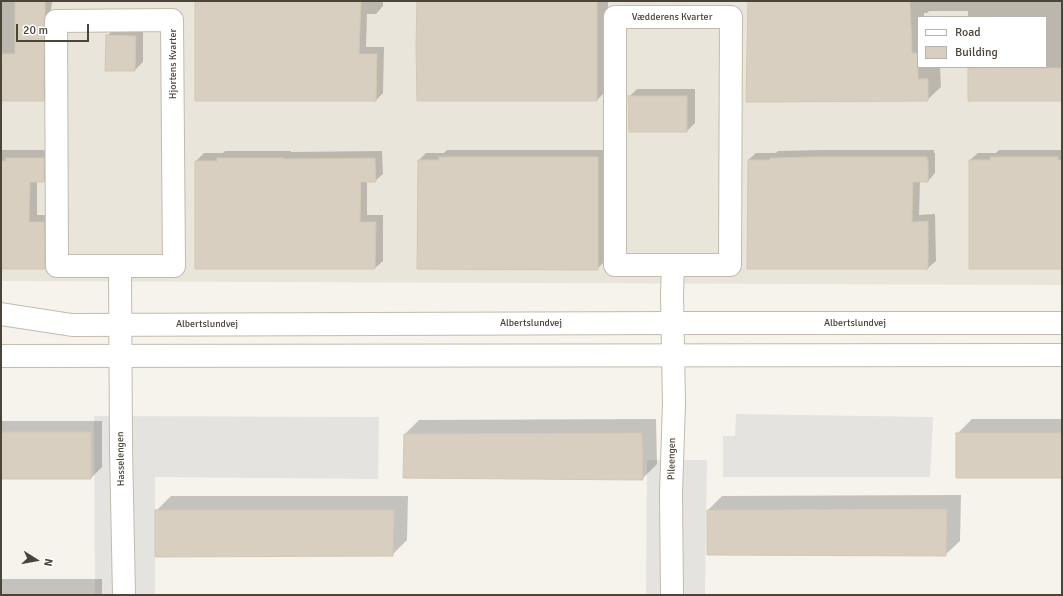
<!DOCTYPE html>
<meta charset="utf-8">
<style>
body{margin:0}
#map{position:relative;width:1063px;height:596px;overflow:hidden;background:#f6f3ec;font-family:Signika,sans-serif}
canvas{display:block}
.frame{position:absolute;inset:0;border:2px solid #4b4439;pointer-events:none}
.legend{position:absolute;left:917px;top:16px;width:130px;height:52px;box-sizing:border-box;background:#fff;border:1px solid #b7b4b0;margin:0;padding:5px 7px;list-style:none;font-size:12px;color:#4b4439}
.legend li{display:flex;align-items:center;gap:8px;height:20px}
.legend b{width:20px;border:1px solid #b7b4b0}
.north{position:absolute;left:16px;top:540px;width:40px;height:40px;-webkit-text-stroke:3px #fff;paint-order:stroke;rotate:101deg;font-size:11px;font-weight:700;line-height:16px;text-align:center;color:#4b4439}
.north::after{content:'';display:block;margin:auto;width:14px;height:18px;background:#4b4439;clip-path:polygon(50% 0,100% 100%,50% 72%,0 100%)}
.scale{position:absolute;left:16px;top:24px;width:73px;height:18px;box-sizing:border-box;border:2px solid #4b4439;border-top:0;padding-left:5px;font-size:12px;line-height:14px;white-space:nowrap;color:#4b4439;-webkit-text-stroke:3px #fff;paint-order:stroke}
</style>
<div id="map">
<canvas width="1063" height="596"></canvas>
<div class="frame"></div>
<ul class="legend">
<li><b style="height:5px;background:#fff"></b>Road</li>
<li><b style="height:11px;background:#d8cfc1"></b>Building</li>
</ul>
<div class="north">N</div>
<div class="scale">20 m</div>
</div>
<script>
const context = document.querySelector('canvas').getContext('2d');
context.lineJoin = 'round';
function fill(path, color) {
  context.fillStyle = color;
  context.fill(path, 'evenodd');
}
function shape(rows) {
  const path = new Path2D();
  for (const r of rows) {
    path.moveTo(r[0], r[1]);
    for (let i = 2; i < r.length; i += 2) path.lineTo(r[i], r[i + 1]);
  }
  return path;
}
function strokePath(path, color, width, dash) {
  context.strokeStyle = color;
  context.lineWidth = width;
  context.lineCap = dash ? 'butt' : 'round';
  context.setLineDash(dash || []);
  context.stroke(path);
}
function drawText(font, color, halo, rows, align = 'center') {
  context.font = font + ' Signika,sans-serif';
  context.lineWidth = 3;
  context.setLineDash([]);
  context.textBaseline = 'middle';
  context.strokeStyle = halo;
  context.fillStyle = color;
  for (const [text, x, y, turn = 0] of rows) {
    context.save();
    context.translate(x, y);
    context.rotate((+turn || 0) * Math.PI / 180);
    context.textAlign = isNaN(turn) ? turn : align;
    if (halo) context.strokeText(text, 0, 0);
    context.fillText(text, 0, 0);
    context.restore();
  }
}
const residential = shape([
 [1,1,1062,1,1062,285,1,281],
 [918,17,1046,17,1046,67,918,67]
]);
const parking = shape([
 [736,414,933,417,930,477,723,477,723,436,735,436],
 [94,416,379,417,378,479,155,477,155,595,95,595],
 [647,460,707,460,705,595,646,595]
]);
const shadow = shape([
 [1,1,52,1,51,13,51,93,43,100,1,100],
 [196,1,383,1,383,6,376,14,367,14,366,47,384,47,383,93,376,100],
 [418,1,608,1,608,89,597,100],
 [748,1,1062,1,1062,100,969,100,969,67,1046,67,1046,17,968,17,968,11,929,11,927,13,924,13,924,17,918,17,918,67,940,67,941,87,927,100,748,101],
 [115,28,143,28,143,62,135,70,107,36],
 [637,89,695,89,695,123,687,131,630,131,629,97],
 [1,150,51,150,51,174,44,181,37,181,37,215,52,215,52,261,45,268,1,268],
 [447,150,605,150,605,261,597,269,419,160,426,153,444,153],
 [821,150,934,150,934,153,935,153,935,173,928,181,920,181,919,215,935,214,936,261,928,268,748,268,748,160,756,153,776,153,778,151],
 [999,150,1062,150,1062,268,970,160,978,153,996,153],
 [225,151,291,151,291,152,382,151,383,174,375,181,367,181,367,215,383,215,383,261,375,268,196,268,196,161,204,153,223,153],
 [656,419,657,464,642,479,405,434,419,420],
 [972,419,1062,419,1062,477,957,434],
 [1,421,102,421,102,467,91,478,1,478],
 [961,495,960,541,945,555,708,510,722,496],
 [171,496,408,496,407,540,392,555,156,511],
 [1,579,102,579,102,595,1,595]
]);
const building = shape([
 [15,1,45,1,45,15,44,21,44,101,1,101,1,80,2,80,1,54,15,54,15,1],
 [195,1,361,1,359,54,377,54,376,101,195,101,195,1],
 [417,1,597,1,597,101,417,101,416,47,417,1],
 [748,1,910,1,912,53,918,53,918,79,928,79,928,101,746,102,748,1],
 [106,35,136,36,135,71,105,71,106,35],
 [968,68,1062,68,1062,101,968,101,968,68],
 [628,96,687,96,687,132,629,132,628,96],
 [439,157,598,157,598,270,417,269,418,160,439,160,439,157],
 [813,157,927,157,927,160,928,160,928,182,913,182,912,222,928,221,928,269,747,269,748,160,770,160,770,158,813,157],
 [991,157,1058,157,1058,160,1062,160,1062,269,969,269,969,160,990,160,991,157],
 [6,158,44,158,44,182,30,182,29,222,44,222,45,269,1,269,1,161,6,161,6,158],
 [217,158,284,158,284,159,375,158,376,182,361,182,360,222,376,222,375,269,195,269,195,161,217,161,217,158],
 [1,432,91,432,91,479,1,479,1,432],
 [642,433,643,480,403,478,404,434,642,433],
 [956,433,1062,433,1062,478,956,478,956,433],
 [947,509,946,556,707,555,707,510,947,509],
 [155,510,394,510,393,556,155,557,155,510]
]);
const minor = shape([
 [615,17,731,17,730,265,615,265,615,17],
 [172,20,174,266,57,266,56,21,172,20],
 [120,266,121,448,124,595],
 [672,595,671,493,674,403,672,295,673,265]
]);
const tertiary = shape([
 [1,314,72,325,673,323,1062,323],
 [1,356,1062,355]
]);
const streetNames = [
 ["Vædderens Kvarter",672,17],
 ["Hjortens Kvarter",173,64,-90],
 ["Albertslundvej",531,323],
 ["Albertslundvej",855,323],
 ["Albertslundvej",207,324],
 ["Hasselengen",121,459,-91],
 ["Pileengen",672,459,-89]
];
fill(residential, '#eae5da');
fill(parking, '#e5e3e0');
fill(shadow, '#0003');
fill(building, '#d8cfc1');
strokePath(building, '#d3c7b4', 1);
strokePath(minor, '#c2bbae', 24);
strokePath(tertiary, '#c2bbae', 24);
strokePath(minor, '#fff', 22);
strokePath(tertiary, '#fff', 22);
drawText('10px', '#4b4439', '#fff', streetNames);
</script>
